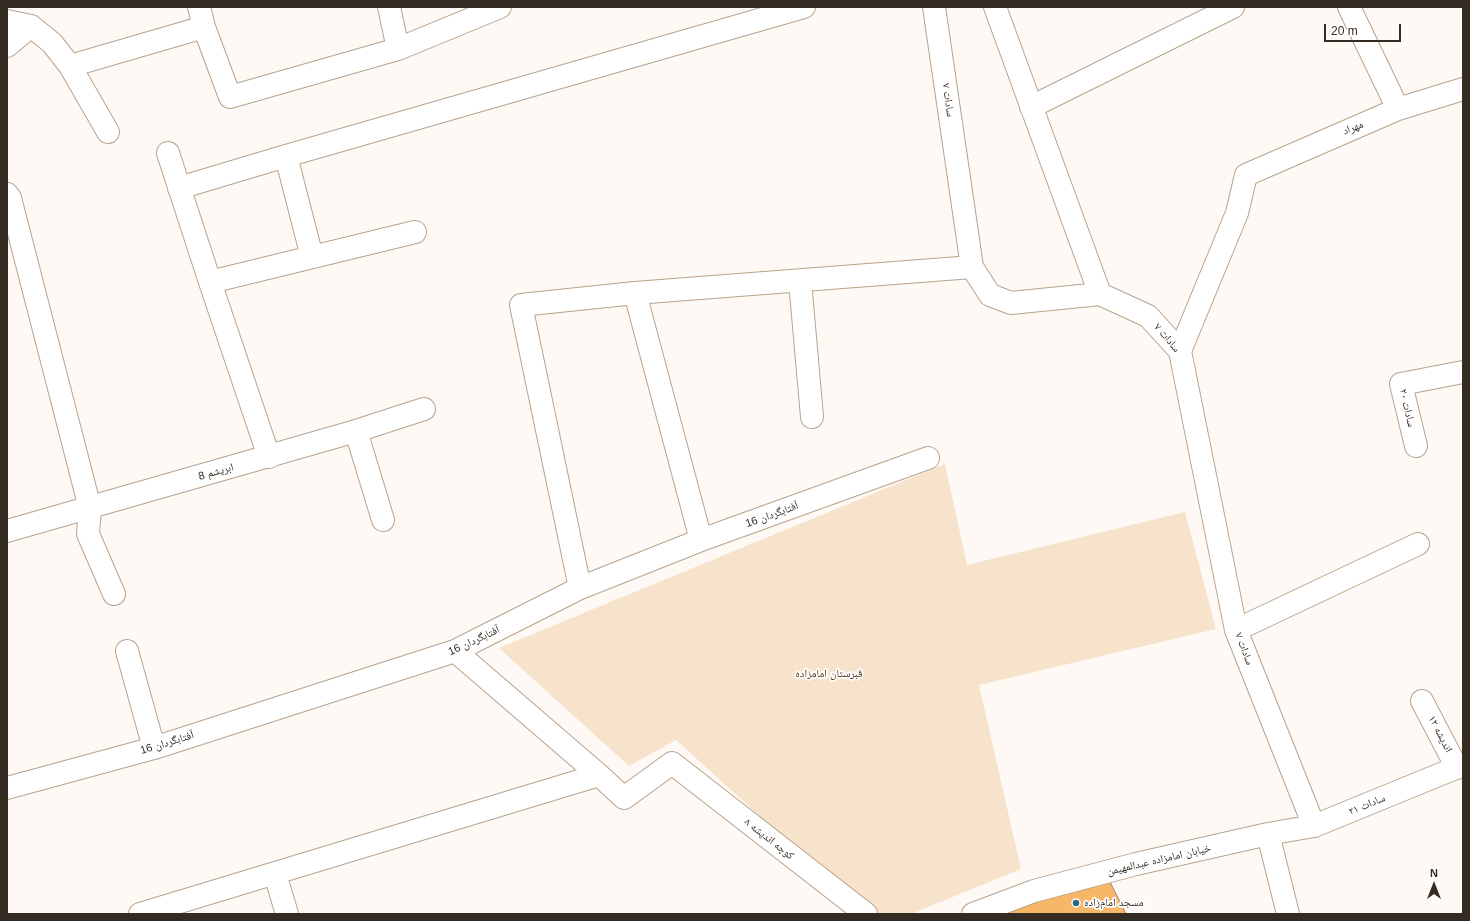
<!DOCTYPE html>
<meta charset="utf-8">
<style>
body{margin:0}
#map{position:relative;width:1470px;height:921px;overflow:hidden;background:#fef9f4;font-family:Helvetica,sans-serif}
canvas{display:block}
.frame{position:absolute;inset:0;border:8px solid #342c22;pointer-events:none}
.north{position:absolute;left:1414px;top:865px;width:40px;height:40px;-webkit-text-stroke:3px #fff;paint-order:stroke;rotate:0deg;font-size:11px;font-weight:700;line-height:16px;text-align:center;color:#342c22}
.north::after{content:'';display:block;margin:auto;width:14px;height:18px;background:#342c22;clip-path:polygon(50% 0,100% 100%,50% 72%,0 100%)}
.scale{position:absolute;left:1324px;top:24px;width:77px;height:18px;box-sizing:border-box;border:2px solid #342c22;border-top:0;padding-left:5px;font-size:12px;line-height:14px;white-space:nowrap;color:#342c22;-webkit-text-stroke:3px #fff;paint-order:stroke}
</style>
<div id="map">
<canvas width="1470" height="921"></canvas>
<div class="frame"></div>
<div class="north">N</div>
<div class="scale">20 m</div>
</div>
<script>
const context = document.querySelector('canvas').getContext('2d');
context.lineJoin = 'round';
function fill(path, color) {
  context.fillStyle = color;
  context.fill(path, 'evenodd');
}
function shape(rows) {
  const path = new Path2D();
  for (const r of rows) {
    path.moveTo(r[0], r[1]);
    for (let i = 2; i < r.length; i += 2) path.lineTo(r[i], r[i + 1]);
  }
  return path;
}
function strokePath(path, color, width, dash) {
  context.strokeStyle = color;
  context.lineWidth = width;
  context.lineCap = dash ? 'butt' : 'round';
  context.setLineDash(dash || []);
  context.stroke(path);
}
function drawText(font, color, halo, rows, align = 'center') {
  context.font = font + ' Helvetica,"Noto Naskh Arabic",sans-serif';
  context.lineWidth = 3.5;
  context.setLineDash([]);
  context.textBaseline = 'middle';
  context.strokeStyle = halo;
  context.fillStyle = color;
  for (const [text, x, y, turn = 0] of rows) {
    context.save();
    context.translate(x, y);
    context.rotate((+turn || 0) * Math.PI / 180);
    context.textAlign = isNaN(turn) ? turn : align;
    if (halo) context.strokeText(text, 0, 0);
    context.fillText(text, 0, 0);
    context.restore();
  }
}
const green = shape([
 [945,464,967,565,1185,512,1216,629,979,685,1021,869,911,914,867,914,676,740,629,766,499,648]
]);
const building = shape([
 [1108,878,1126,914,1006,914,1056,892,1108,878]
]);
const street = shape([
 [199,7,204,27,230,97,398,49,500,7],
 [389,7,398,49],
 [934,7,972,267,990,295,1011,303,1100,294,1148,316,1180,351,1236,630,1314,826],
 [995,7,1100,294],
 [1349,7,1398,109],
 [7,21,31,26,52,43,70,66,108,132],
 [7,46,31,26],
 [70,66,204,27],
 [1031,107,1233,7],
 [168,153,210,282,269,457],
 [286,156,312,257],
 [179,188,286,156,804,7],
 [7,194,10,198,90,508,88,534,114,594],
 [800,281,812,417],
 [210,282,415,232],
 [635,293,701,540],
 [1180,351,1237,213,1246,175,1398,109,1463,89],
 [356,431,383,520],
 [1416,446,1401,384,1463,372],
 [7,531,356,431,424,409],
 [580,588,521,305,635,293,972,267],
 [1236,630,1418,544],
 [127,651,154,748],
 [455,651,599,775,624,798,672,763,866,914],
 [1422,701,1457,768],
 [7,788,154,748,455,651,580,588,701,540,928,458],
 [1268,834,1314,826,1463,765],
 [275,874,287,914],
 [140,914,599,775],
 [973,914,1034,891,1136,864,1268,834,1288,914]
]);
const markers = [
 [1076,903,4,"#296b7e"]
];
const streetNames = [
 ["سادات ۷",948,100,82],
 ["مهراد",1353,128,-23],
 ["سادات ۷",1167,338,50],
 ["سادات ۲۰",1407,408,77],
 ["ابریشم 8",216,472,-16],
 ["آفتابگردان 16",772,515,-20],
 ["آفتابگردان 16",474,641,-25],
 ["سادات ۷",1244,649,69],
 ["اندیشه ۱۲",1440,734,63],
 ["آفتابگردان 16",167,743,-17],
 ["سادات ۲۱",1367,805,-22],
 ["کوچه اندیشه ۸",769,839,38],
 ["خیابان امامزاده عبدالمهیمن",1159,860,-13]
];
const parkNames = [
 ["قبرستان امامزاده",829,674]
];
const poiNames = [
 ["مسجد امام‌زاده",1084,903]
];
fill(green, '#f7e2cc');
fill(building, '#f7b768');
strokePath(building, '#97836c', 1);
strokePath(street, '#b8a38c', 24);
strokePath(street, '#fff', 22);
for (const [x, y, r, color] of markers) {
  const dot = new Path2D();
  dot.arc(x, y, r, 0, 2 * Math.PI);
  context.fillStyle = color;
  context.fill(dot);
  strokePath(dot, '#fff', 1.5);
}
drawText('11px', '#342c22', '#fff', streetNames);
drawText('11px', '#4d3311', '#fff', parkNames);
drawText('11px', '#342c22', '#fff', poiNames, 'left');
</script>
